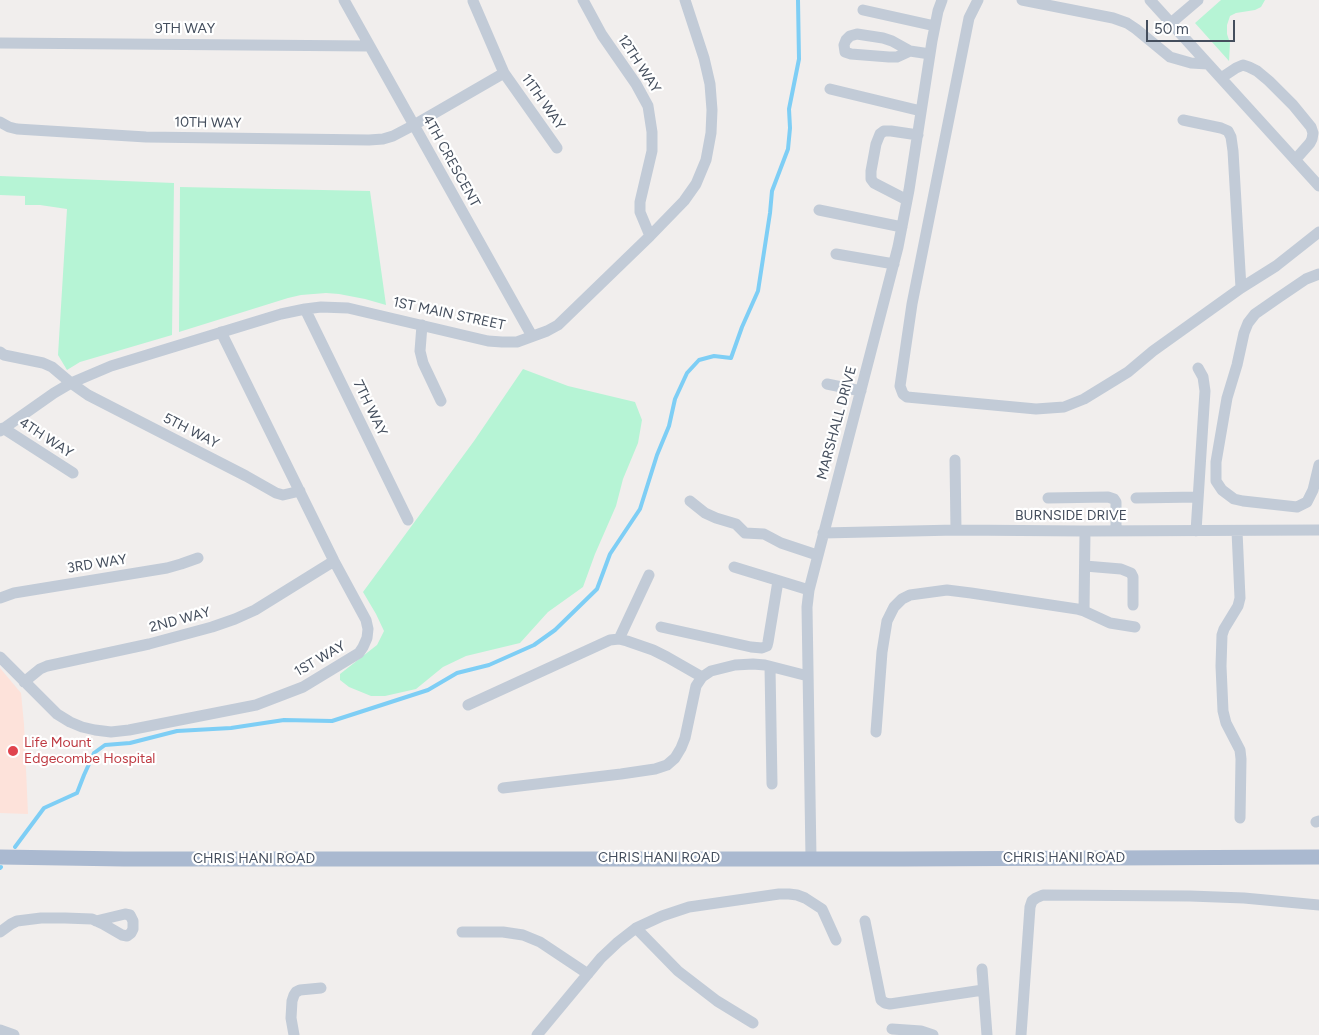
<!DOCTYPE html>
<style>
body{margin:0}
#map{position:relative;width:1319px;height:1035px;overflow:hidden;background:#f1eeed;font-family:Figtree,sans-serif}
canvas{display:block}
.scale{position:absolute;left:1146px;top:20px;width:89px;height:22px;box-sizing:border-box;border:2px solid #444e5d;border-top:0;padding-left:6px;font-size:15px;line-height:18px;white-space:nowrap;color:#444e5d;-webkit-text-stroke:4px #fff;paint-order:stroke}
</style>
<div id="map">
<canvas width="1319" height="1035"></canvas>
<div class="scale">50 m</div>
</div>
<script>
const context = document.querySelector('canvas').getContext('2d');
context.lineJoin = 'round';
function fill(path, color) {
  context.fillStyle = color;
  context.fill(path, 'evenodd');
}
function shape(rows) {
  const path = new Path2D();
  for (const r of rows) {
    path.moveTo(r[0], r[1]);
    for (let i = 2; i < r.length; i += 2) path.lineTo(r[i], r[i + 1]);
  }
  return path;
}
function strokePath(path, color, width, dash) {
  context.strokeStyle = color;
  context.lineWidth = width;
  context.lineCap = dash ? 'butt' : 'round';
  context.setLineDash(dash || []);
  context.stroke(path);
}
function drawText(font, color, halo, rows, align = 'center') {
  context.font = font + ' Figtree,sans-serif';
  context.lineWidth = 4.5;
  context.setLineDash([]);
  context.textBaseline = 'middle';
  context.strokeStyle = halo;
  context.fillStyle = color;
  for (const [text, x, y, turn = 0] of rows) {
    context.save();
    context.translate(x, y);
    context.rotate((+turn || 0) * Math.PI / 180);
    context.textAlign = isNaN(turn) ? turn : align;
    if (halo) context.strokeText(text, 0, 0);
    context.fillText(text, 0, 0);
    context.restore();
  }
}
const medical = shape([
 [0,668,21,693,24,724,28,814,0,813]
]);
const green = shape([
 [1221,0,1265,0,1261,7,1255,10,1236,13,1230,16,1227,25,1227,34,1230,43,1229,61,1195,23],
 [0,176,174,183,172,335,80,362,67,370,58,355,67,209,40,205,25,205,25,196,0,195],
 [180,187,370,191,386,305,365,299,339,294,326,293,301,295,288,298,179,332],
 [523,369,568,386,635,402,642,420,638,443,623,479,616,506,595,554,583,587,548,612,520,643,466,656,443,667,416,689,385,696,371,696,349,687,340,680,340,674,377,645,384,631,376,614,363,592,474,441]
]);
const stream = shape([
 [15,847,44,808,77,793,84,775,94,753,105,745,130,743,177,731,231,728,284,720,332,721,360,712,428,690,457,673,489,665,534,645,555,630,597,589,610,554,640,509,657,455,669,426,675,399,687,373,699,360,714,356,731,358,742,327,758,291,770,213,772,191,788,149,790,128,789,109,799,59,798,0],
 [0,868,1,867]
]);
const minor = shape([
 [344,0,532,336],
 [583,0,602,35,636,84,648,106,652,132,652,151,640,202,640,212,650,236],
 [978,0,969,18,912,304,900,386,903,394,907,397,1036,409,1064,407,1084,399,1128,372,1153,351,1241,288,1276,266,1319,232],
 [1022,0,1113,18,1127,23,1136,29,1170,57,1191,63,1208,64],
 [1150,0,1319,186],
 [473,1,504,73,557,148],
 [863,10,935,26],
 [1171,23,1198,0],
 [0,43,369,46],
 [910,51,897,57,889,57,851,54,845,52,844,45,846,40,850,36,857,34,883,38,892,41,910,51,930,54],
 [1221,78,1236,68,1243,65,1249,67,1257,71,1269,81,1293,105,1311,127,1313,133,1312,139,1310,143,1295,160],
 [830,89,921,111],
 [1183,120,1221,128,1228,131,1231,137,1233,151,1241,288],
 [0,122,9,127,17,129,146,137,369,140,383,139,393,136,414,125,504,73],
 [907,200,874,183,871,179,871,171,876,144,880,134,884,131,891,131,918,135],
 [819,210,902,227],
 [836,254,894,264],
 [1319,274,1306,279,1278,298,1255,314,1248,323,1244,333,1237,365,1227,398,1216,462,1216,481,1222,490,1234,499,1243,501,1297,507,1307,502,1313,490,1319,465],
 [305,309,408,520],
 [422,325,420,351,423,363,441,401],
 [0,352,4,355,43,363,52,367,71,383,88,395,246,476,276,493,283,495,300,491],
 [827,384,861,391],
 [3,428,73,473],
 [0,431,54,393,71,383,111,366,281,314,305,309,321,307,348,308,488,341,502,342,517,342,547,331,558,325,650,236,684,201,696,184,706,160,711,133,712,110,710,84,704,58,685,0],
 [955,460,956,530],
 [1048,498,1108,497,1114,499,1116,502,1116,531],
 [1136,498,1198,497],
 [690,501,705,513,716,518,736,524,745,533,764,534,781,543,817,555],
 [1196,531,1205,391,1203,377,1198,368],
 [1237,531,1240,598,1238,606,1224,629,1222,635,1221,666,1223,711,1226,723,1240,750,1241,759,1240,818],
 [823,533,956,530,1085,531,1319,530],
 [1085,566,1121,569,1131,573,1133,577,1133,605],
 [734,567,809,590],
 [0,598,14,593,167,568,181,564,198,558],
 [1084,611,1085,531],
 [661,627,751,647,762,648,767,646,768,642,778,581],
 [619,639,649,575],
 [0,657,57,714,70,722,82,727,95,730,111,732,129,730,256,705,303,687,359,653,363,647,367,638,368,629,366,620,334,561,221,332],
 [770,667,772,784],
 [24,682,40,669,47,666,149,644,212,627,235,619,255,610,334,561],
 [468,705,610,640,619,639,627,641,653,650,667,657,702,677],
 [876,732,882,652,887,621,894,607,902,599,910,595,947,590,971,593,1077,609,1084,611,1110,623,1135,627],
 [503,788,621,774,655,769,667,765,675,758,681,748,685,738,696,686,702,677,711,671,735,665,753,664,765,665,808,676],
 [1316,822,1319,821],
 [811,858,807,607,809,590,898,247,909,190,932,41,938,11,942,0],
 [865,921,881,1000,885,1003,890,1004,983,990],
 [636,928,678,971,717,1001,753,1023],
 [0,932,11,924,17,921,41,918,65,918,92,919,103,924,122,935,127,936,131,933,133,929,133,921,130,915,125,914,96,921],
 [462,932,503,932,523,935,540,942,588,974],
 [982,969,987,1035],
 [892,1029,921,1031,933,1035],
 [0,1030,14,1035],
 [294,1035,291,1018,292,1001,294,995,296,992,300,990,321,988],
 [537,1035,601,958,618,942,636,928,662,916,689,907,779,894,789,894,797,895,805,898,822,909,836,940],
 [1021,1035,1030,907,1032,901,1036,898,1043,895,1190,896,1244,898,1319,905]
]);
const major = shape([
 [0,857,124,859,903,859,1319,857]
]);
const markers = [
 [13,751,6,"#e0444e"]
];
const streetNames = [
 ["9TH WAY",185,29],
 ["12TH WAY",639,64,57],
 ["11TH WAY",543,102,55],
 ["10TH WAY",208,123,1],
 ["4TH CRESCENT",451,161,61],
 ["1ST MAIN STREET",449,314,12],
 ["7TH WAY",370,408,64],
 ["MARSHALL DRIVE",837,423,-75],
 ["5TH WAY",191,431,27],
 ["4TH WAY",46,438,33],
 ["BURNSIDE DRIVE",1071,516],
 ["3RD WAY",97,564,-9],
 ["2ND WAY",180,620,-15],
 ["1ST WAY",320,659,-30],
 ["CHRIS HANI ROAD",659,858],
 ["CHRIS HANI ROAD",1064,858],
 ["CHRIS HANI ROAD",254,859]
];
const healthNames = [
 ["Life Mount",24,743],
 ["Edgecombe Hospital",24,759]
];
fill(medical, '#fde2da');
fill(green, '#b6f4d5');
strokePath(stream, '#7ecef5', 4);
strokePath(minor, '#c2cbd7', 11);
strokePath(major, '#aab9d0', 15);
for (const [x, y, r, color] of markers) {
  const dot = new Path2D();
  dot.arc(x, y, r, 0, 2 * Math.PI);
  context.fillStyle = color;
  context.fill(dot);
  strokePath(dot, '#fff', 2);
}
drawText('14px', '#444e5d', '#fff', streetNames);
drawText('14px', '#be3a42', '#fff', healthNames, 'left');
</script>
